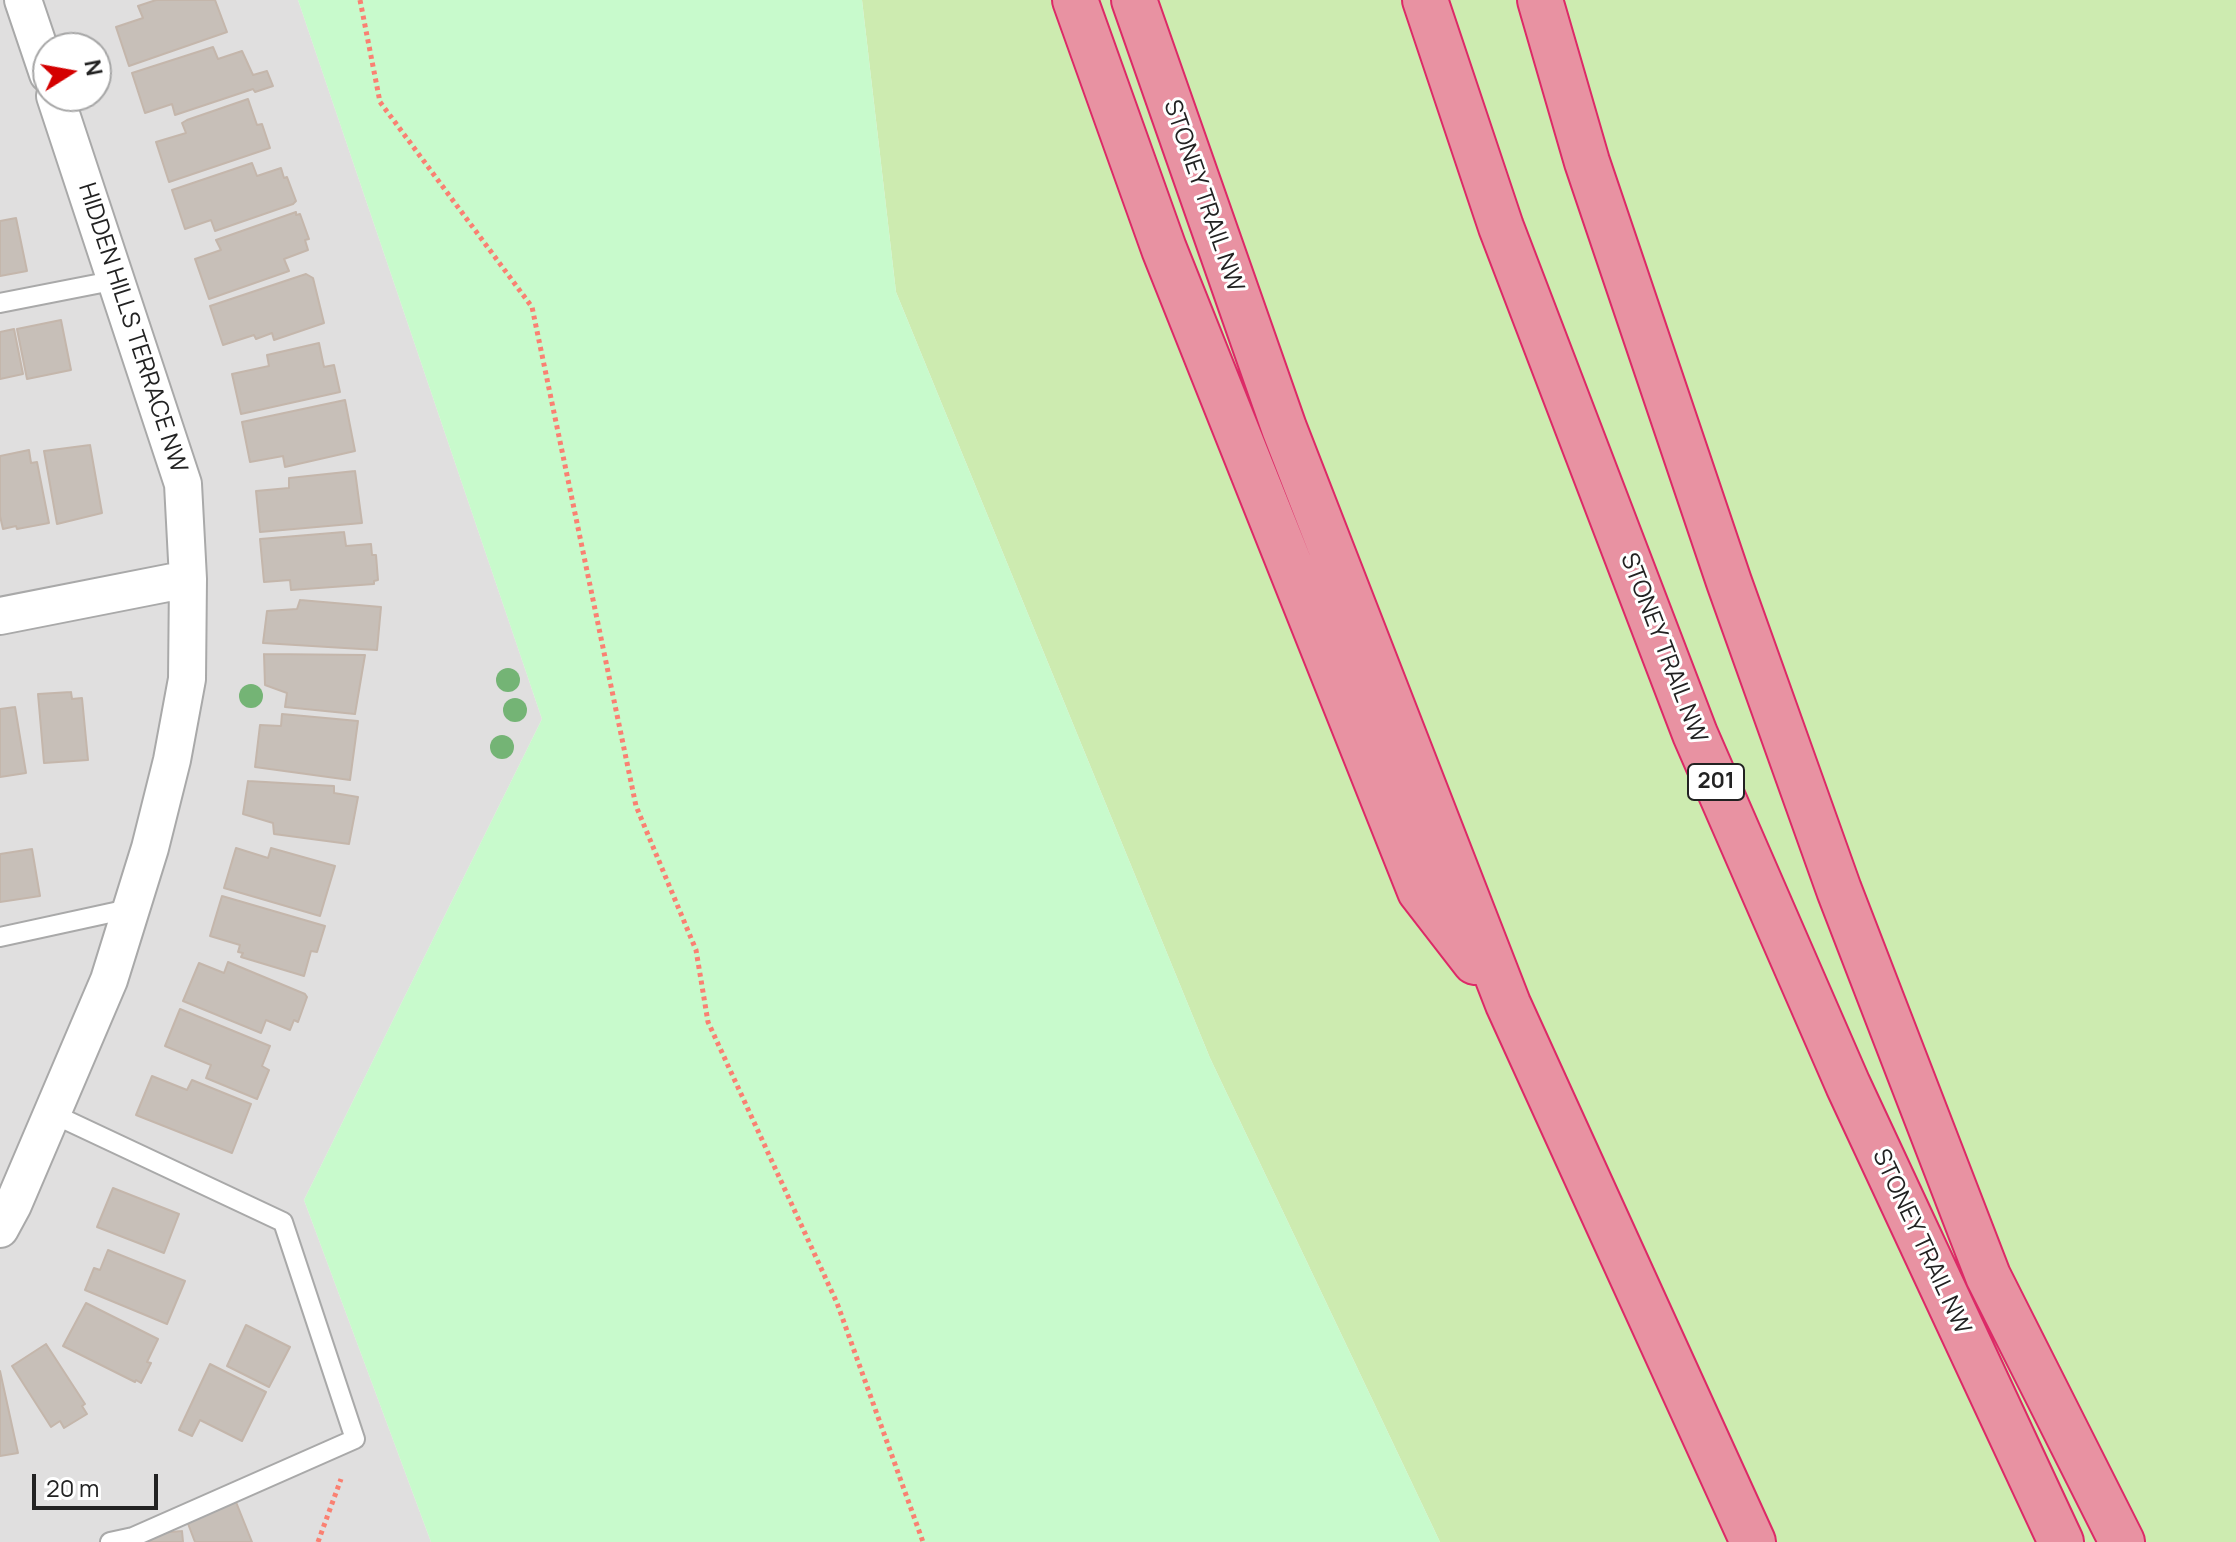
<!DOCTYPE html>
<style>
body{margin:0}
#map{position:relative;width:2236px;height:1542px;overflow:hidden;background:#f2efe9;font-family:Manrope,sans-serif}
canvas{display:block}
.north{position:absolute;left:32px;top:32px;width:80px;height:80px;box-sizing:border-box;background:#fff;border:2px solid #a7a7a7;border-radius:50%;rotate:79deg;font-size:22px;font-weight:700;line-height:32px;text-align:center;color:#222}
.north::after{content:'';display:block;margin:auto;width:28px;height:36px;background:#d40000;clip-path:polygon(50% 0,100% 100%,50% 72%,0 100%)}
.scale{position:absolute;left:32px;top:1474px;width:126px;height:36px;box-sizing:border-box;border:4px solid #222;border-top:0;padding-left:10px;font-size:24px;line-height:28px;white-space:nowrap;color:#222;-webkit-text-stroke:6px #fff;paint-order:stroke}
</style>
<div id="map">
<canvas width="2236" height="1542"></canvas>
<div class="north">N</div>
<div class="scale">20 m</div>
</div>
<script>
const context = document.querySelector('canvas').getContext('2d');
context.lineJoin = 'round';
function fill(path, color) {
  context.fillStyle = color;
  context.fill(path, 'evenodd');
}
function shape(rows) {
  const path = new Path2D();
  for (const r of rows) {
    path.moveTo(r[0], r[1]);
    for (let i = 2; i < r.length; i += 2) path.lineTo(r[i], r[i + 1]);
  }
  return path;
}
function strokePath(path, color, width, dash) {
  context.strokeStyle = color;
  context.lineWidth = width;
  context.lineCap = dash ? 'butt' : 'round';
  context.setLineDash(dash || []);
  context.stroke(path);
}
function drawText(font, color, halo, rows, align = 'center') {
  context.font = font + ' Manrope,sans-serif';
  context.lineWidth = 6;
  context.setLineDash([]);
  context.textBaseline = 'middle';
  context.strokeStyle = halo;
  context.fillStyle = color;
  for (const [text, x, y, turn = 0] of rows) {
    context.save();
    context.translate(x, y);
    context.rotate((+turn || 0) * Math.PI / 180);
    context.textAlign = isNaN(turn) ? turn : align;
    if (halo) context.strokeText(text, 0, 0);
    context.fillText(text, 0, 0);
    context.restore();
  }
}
const residential = shape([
 [0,0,298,0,542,719,304,1200,431,1542,0,1542],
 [48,48,96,48,96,96,48,96]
]);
const grass = shape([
 [862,0,2236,0,2236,1542,1440,1542,1210,1058,896,292]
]);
const park = shape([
 [298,0,862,0,896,292,1210,1058,1440,1542,431,1542,304,1200,542,719]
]);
const building = shape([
 [156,0,215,0,227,32,129,66,116,27,143,18,138,6,156,0],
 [213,47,218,59,242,51,253,75,267,71,273,86,255,92,253,89,175,115,172,104,145,113,132,73,213,47],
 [248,99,257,125,262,124,270,148,169,182,156,142,186,133,182,123,187,120,248,99],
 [252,163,257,176,281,168,284,178,287,177,296,201,293,204,215,231,211,220,185,229,172,190,252,163],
 [296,212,296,215,300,214,309,239,305,240,308,250,284,259,289,271,209,299,195,259,221,250,216,240,296,212],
 [16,218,27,271,0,276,0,221,16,218],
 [306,274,313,278,324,323,274,340,272,333,256,339,254,335,223,345,210,306,306,274],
 [61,320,71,370,27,379,17,329,61,320],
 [14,329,23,374,0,379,0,332,14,329],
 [319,343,324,367,334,365,340,392,241,414,232,374,269,366,267,355,319,343],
 [345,400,355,451,285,467,283,456,250,462,242,422,345,400],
 [90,445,102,513,57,524,44,451,90,445],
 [29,450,31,463,37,462,49,523,17,529,16,526,3,529,0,516,0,456,29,450],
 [355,471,362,523,260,532,256,491,289,488,289,478,355,471],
 [344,532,346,546,371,544,372,555,376,555,378,580,374,581,374,584,291,590,290,580,264,582,260,539,344,532],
 [300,600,381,607,377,650,263,643,267,611,297,609,300,600],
 [264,654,365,655,355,714,285,707,287,693,265,685,264,654],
 [71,692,72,699,82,698,88,760,44,763,38,694,71,692],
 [15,707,26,773,0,777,0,709,15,707],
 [282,714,358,721,350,780,255,767,260,725,281,726,282,714],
 [248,781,334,786,334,793,358,797,349,844,274,834,273,823,243,814,248,781],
 [236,848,268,858,271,848,335,866,320,916,224,888,236,848],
 [32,849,40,896,0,902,0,854,32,849],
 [222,896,325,926,317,952,311,951,304,976,241,957,243,953,238,952,240,945,210,936,222,896],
 [228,962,305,994,307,997,298,1022,294,1020,290,1030,266,1020,261,1033,183,1001,199,963,224,973,228,962],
 [180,1009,270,1046,262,1066,269,1070,257,1099,206,1078,211,1065,165,1046,180,1009],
 [152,1076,187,1090,192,1080,251,1104,232,1153,136,1115,152,1076],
 [113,1188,179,1214,164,1253,97,1227,113,1188],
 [108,1250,185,1281,167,1324,85,1290,94,1268,100,1270,108,1250],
 [86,1303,158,1339,147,1362,151,1363,141,1383,136,1380,135,1382,63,1346,86,1303],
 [246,1325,290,1347,269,1387,227,1366,246,1325],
 [46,1344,85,1404,82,1406,87,1414,64,1428,60,1421,51,1427,12,1366,46,1344],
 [210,1364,266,1392,242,1441,200,1420,192,1436,179,1430,210,1364],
 [0,1371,18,1453,0,1456,0,1371],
 [236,1502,252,1542,195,1542,187,1521,236,1502],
 [182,1531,183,1542,149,1542,148,1534,182,1531]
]);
const path = shape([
 [360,0,380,102,532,307,636,806,696,950,708,1022,837,1303,923,1542],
 [318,1542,341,1479]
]);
const lane = shape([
 [0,303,117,280],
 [0,937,133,908],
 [51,1113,283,1222,355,1439,133,1537,110,1542]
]);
const street = shape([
 [23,0,48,74],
 [0,616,188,579],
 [0,1229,13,1205,109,980,150,848,172,760,187,679,188,579,183,484,55,96]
]);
const highway = shape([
 [1075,0,1164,249,1420,891,1475,962],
 [1134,0,1284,428,1508,1004,1753,1542],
 [1425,0,1501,227,1695,734,1848,1085,2061,1542],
 [1540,0,1587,162,1729,582,1839,890,1988,1276,2122,1542]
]);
const trees = [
 [508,680],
 [251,696],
 [515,710],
 [502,747]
];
const shields = [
 [1716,782,56]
];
const shieldNames = [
 ["201",1716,782]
];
const streetNames = [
 ["STONEY TRAIL NW",1203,196,71],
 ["HIDDEN HILLS TERRACE NW",132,328,72],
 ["STONEY TRAIL NW",1663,648,69],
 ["STONEY TRAIL NW",1921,1242,65]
];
fill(residential, '#e0dfdf');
fill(grass, '#cdebb0');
fill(park, '#c8facc');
fill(building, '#c7bfb8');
strokePath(building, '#c4b6ab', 2);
strokePath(lane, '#a9a9a9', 22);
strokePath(street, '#a9a9a9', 40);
strokePath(highway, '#dc2a67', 48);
strokePath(path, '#fa8072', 5, [4, 4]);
strokePath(lane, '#fff', 18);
strokePath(street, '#fff', 36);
strokePath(highway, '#e892a2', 44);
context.fillStyle = '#74b475';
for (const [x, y] of trees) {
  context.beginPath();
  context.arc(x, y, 12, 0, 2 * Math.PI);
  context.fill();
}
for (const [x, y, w] of shields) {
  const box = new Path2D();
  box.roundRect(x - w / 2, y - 18, w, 36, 6);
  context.fillStyle = '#fff';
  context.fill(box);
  strokePath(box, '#222', 2);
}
drawText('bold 22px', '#222', null, shieldNames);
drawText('24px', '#222', '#fff', streetNames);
</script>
